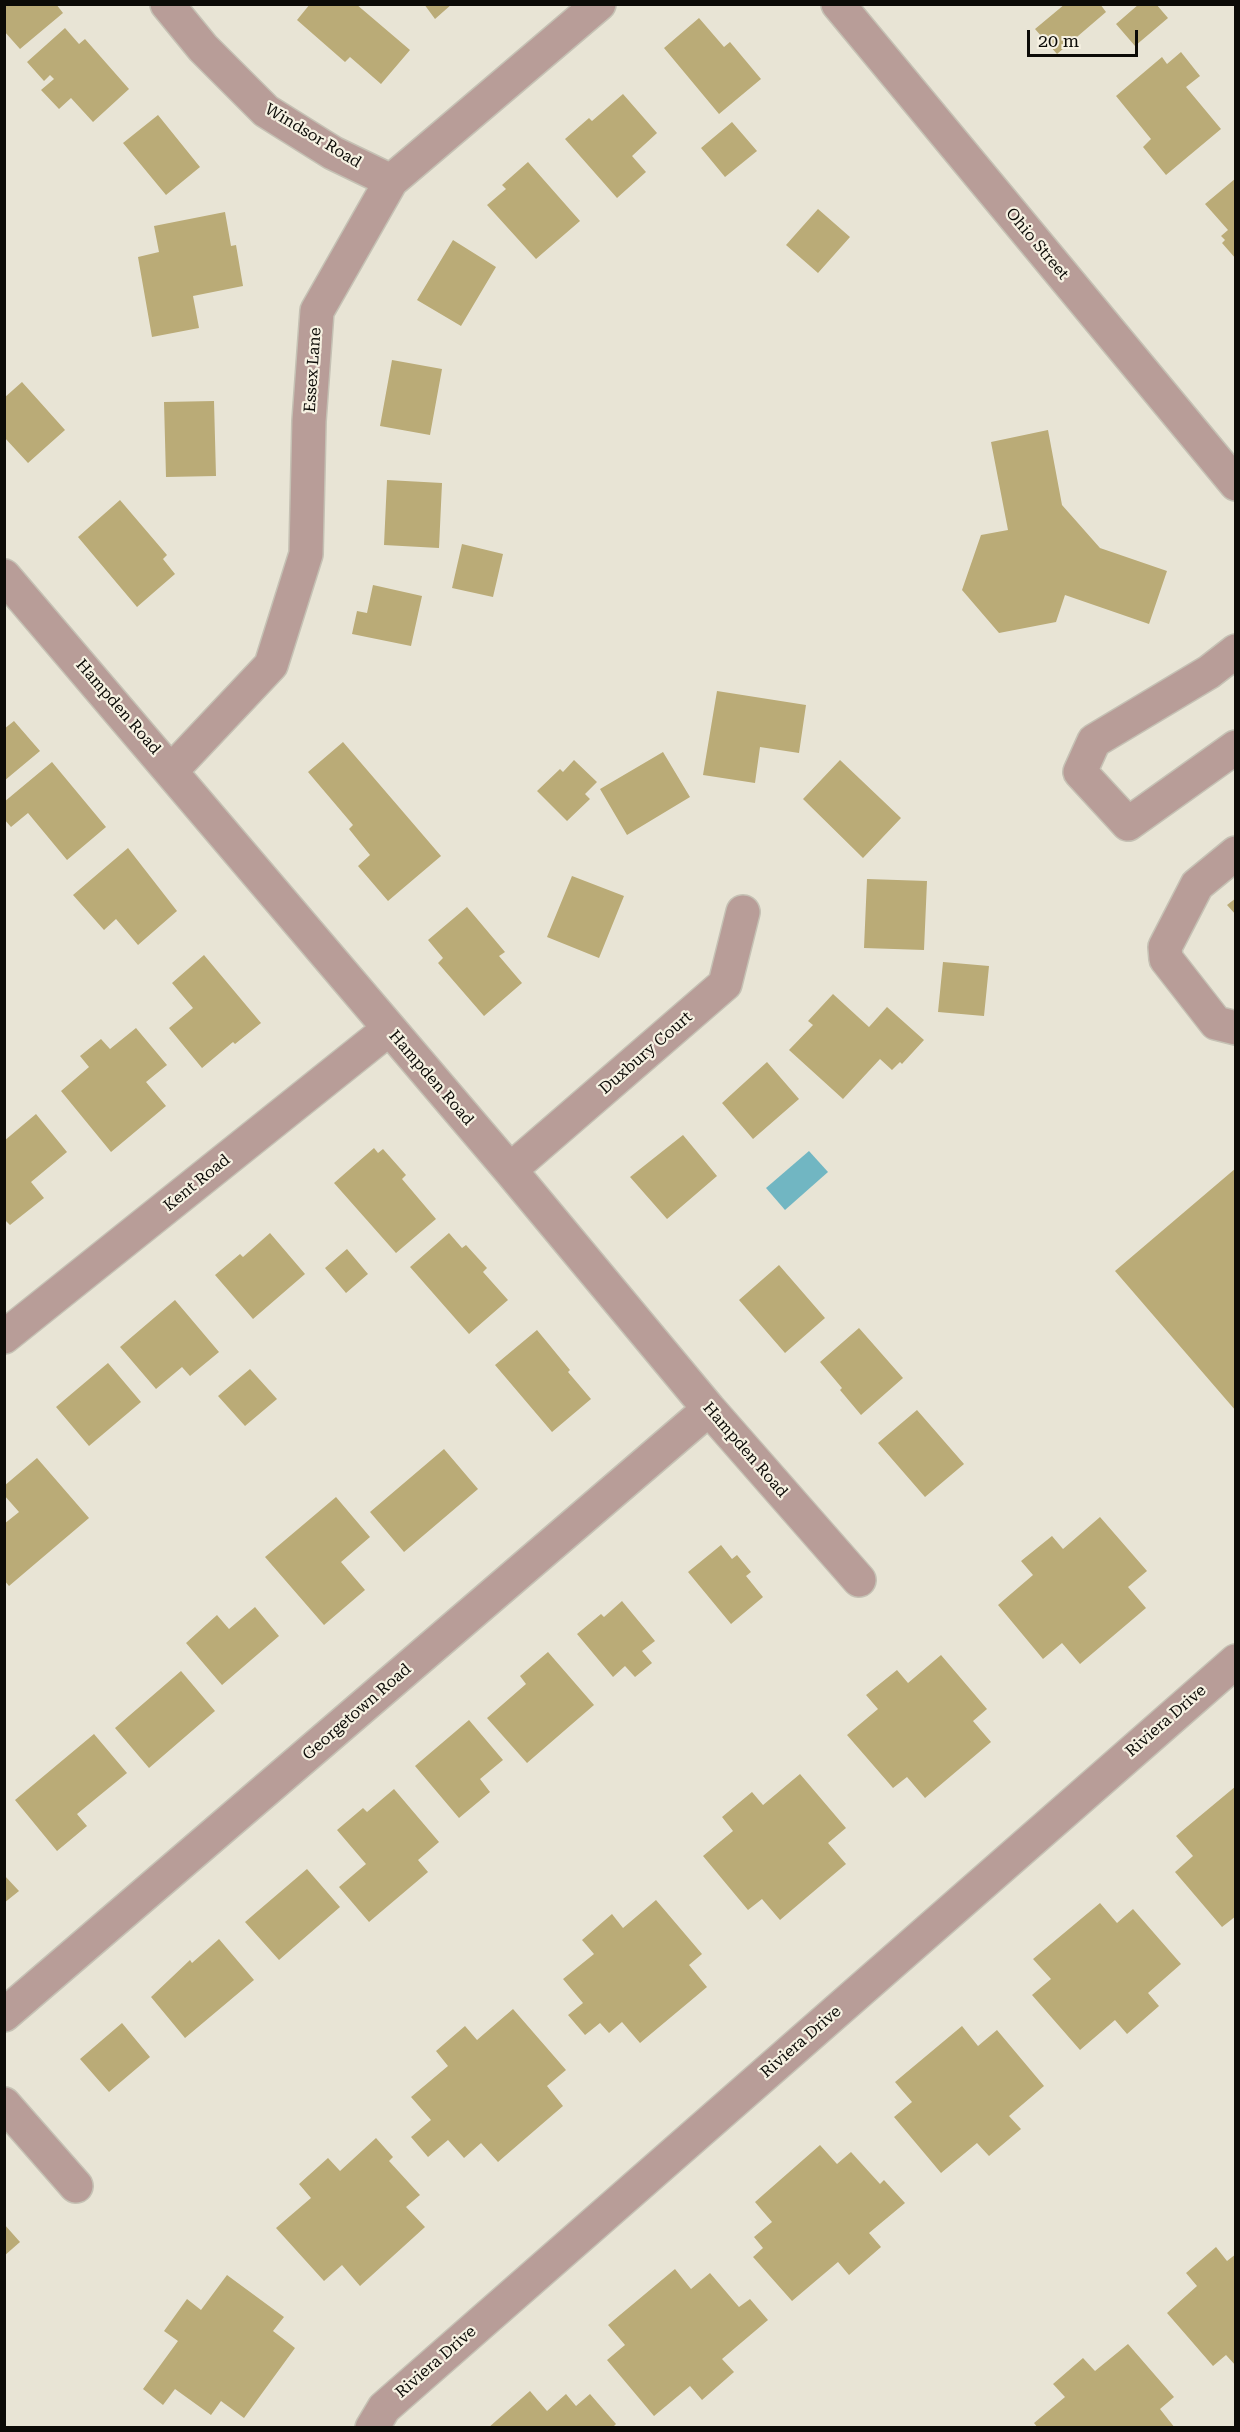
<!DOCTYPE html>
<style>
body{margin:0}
#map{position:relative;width:1240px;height:2432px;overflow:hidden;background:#e8e4d5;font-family:"Roboto Serif",serif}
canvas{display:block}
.frame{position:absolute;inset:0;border:6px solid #0c0b07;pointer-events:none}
.scale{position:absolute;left:1027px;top:30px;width:111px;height:27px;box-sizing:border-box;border:3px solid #0c0b07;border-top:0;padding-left:8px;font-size:18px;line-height:21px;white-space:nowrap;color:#0c0b07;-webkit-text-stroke:4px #f6f1e2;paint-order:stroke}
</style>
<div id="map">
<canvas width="1240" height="2432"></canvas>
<div class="frame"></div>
<div class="scale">20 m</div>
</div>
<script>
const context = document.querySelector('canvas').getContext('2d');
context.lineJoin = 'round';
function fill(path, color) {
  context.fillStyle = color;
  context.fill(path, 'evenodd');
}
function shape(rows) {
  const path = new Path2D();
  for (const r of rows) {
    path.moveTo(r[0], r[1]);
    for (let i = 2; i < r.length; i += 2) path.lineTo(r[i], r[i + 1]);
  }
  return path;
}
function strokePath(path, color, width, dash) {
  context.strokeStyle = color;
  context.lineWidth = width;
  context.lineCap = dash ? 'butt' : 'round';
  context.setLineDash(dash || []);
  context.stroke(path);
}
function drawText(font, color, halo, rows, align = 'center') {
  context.font = font + ' "Roboto Serif",serif';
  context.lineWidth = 4.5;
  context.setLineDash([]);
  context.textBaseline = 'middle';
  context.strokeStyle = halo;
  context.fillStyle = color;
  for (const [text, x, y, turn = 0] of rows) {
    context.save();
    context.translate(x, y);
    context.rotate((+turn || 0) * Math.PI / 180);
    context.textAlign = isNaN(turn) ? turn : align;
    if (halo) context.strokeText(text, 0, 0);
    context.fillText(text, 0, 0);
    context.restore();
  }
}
const water = shape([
 [809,1151,828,1172,785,1210,766,1188]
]);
const building = shape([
 [4,4,56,4,63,13,20,49,4,31],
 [310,4,356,4,410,50,381,84,350,57,345,62,297,20],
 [424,4,452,4,435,19],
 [1065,4,1100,4,1106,12,1057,54,1035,29],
 [1139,4,1156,4,1168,18,1135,46,1116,24],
 [699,18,724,47,730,42,761,79,719,114,664,48],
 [65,28,79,44,85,39,129,89,93,122,71,98,59,109,41,90,54,79,50,75,44,81,27,62],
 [1181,52,1200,76,1186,87,1221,129,1166,175,1143,147,1151,139,1116,96,1162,57,1167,64],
 [623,94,657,133,632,156,646,172,617,198,565,139,589,118,592,121],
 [158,115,200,167,166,195,123,143],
 [732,122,757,151,725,177,701,148],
 [528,162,580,221,536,259,487,205,506,189,502,185],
 [1236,178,1236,259,1222,243,1225,240,1221,236,1228,230,1205,204],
 [818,209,850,237,818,273,786,245],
 [225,212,231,246,236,245,243,286,193,296,199,328,152,337,138,257,159,252,154,226],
 [453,240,496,267,461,326,417,300],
 [392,360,442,369,430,435,380,426],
 [22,382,65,430,28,463,4,437,4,398],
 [214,401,216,476,166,477,164,402],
 [1048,430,1062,505,1100,548,1167,571,1149,624,1065,595,1056,622,999,633,962,590,981,535,1008,530,991,442],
 [387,480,442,483,439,548,384,545],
 [120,500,167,555,163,559,175,574,137,607,78,537],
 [462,544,503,554,493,597,452,588],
 [373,585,422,596,411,646,352,634,357,611,367,613],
 [717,691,806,705,799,753,760,747,755,783,703,775],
 [14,721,40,751,4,781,4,729],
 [343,742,441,856,388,901,358,866,370,855,349,829,353,825,308,772],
 [663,752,690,797,627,835,600,789],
 [574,760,597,782,585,794,590,799,567,821,537,791,560,769,563,772],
 [840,760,901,818,863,858,803,799],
 [52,762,106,827,67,860,28,813,11,827,4,819,4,802],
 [128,848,177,911,138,945,116,919,104,930,73,895],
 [572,876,624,896,599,958,547,937],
 [867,879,927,881,924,950,864,948],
 [1236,898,1236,915,1227,905],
 [467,907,505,952,499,956,522,983,484,1016,438,963,443,958,428,940],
 [204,955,261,1023,235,1044,233,1042,202,1068,169,1028,193,1008,172,983],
 [943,962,989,966,984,1016,938,1012],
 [833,994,869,1027,887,1007,924,1040,902,1064,900,1062,892,1070,880,1059,843,1099,789,1050,813,1025,808,1021],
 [136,1028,167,1065,146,1082,166,1106,111,1152,61,1091,89,1067,80,1056,101,1039,110,1049],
 [767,1062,799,1099,753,1139,722,1103],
 [36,1114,67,1152,31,1182,44,1198,10,1225,4,1219,4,1141],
 [683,1135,717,1176,667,1219,630,1177],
 [374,1148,378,1153,383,1149,406,1175,402,1179,436,1219,396,1253,334,1183],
 [1236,1168,1236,1411,1115,1271],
 [270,1233,305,1274,253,1319,215,1275,240,1254,243,1257],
 [449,1233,462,1248,466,1245,487,1268,483,1272,508,1300,469,1334,410,1267],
 [347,1249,368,1274,346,1293,325,1268],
 [779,1265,825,1318,785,1353,739,1300],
 [175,1300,219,1352,190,1376,182,1367,156,1389,120,1347],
 [859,1328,903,1378,861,1415,840,1390,842,1388,820,1362],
 [537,1330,570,1370,568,1372,591,1399,552,1432,495,1365],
 [108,1363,141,1402,89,1446,56,1407],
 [250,1369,277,1399,245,1426,218,1396],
 [917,1410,964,1464,925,1497,878,1443],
 [444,1449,478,1489,404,1552,370,1512],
 [37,1458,89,1518,9,1586,4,1580,4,1524,19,1512,4,1495,4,1486],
 [336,1497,370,1537,341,1562,365,1590,324,1625,265,1557],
 [1100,1517,1147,1571,1128,1587,1146,1608,1080,1664,1062,1643,1043,1659,998,1605,1033,1575,1021,1561,1052,1536,1063,1549],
 [721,1545,732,1559,737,1555,751,1572,746,1576,763,1597,731,1624,688,1572],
 [622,1601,655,1641,642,1651,652,1663,635,1677,625,1666,613,1677,577,1634,601,1614,604,1617],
 [255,1607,279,1636,222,1685,186,1643,217,1615,229,1629],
 [548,1652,594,1705,527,1763,487,1718,526,1684,520,1676],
 [941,1655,987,1709,973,1721,991,1742,925,1798,907,1777,893,1788,847,1735,878,1709,866,1695,897,1670,908,1683],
 [181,1671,215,1711,149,1768,115,1728],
 [469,1720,503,1760,480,1779,490,1792,459,1818,415,1766],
 [94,1734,127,1773,77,1814,87,1826,57,1851,15,1800],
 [800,1774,846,1828,828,1843,846,1864,780,1920,762,1899,748,1910,703,1856,733,1831,722,1817,752,1792,763,1805],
 [1236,1786,1236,1916,1222,1927,1175,1872,1193,1856,1176,1836],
 [394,1789,439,1842,418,1860,428,1872,369,1922,339,1887,366,1864,337,1830,363,1808,367,1812],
 [307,1869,340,1907,279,1960,245,1922],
 [4,1875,19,1891,4,1903],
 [656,1900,702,1954,689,1965,707,1987,640,2043,622,2022,609,2033,600,2023,585,2035,568,2015,583,2003,563,1979,594,1954,582,1940,612,1914,623,1928],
 [1100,1903,1117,1923,1133,1909,1181,1964,1148,1993,1159,2006,1127,2034,1115,2020,1080,2050,1032,1995,1051,1979,1033,1959],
 [219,1939,254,1980,185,2038,151,1997,190,1960,192,1963],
 [513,2009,566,2070,547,2086,563,2106,498,2162,481,2143,464,2158,448,2140,428,2157,411,2137,431,2120,411,2097,448,2066,436,2051,465,2026,477,2040],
 [122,2023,150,2057,109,2092,80,2059],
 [962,2026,978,2046,997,2030,1044,2086,1009,2116,1021,2129,989,2156,977,2143,941,2173,894,2117,912,2102,895,2082],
 [376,2138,393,2157,389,2161,420,2195,406,2207,425,2227,360,2286,342,2265,324,2281,276,2228,311,2198,299,2184,328,2158,340,2171],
 [820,2145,837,2164,851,2152,880,2184,884,2180,905,2203,869,2233,881,2247,849,2275,838,2262,792,2301,753,2257,763,2248,754,2237,772,2222,755,2202],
 [4,2224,20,2242,4,2256],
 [1216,2247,1227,2261,1236,2254,1236,2366,1226,2355,1213,2366,1167,2313,1197,2286,1186,2273],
 [675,2269,691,2289,710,2273,739,2307,750,2299,768,2320,722,2359,734,2372,702,2400,690,2386,654,2416,607,2360,625,2345,608,2325],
 [227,2275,284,2317,273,2331,295,2348,244,2418,221,2401,211,2415,175,2389,163,2405,143,2389,178,2341,164,2331,187,2299,201,2310],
 [1128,2344,1174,2397,1160,2409,1175,2428,1038,2428,1034,2423,1065,2397,1053,2384,1083,2358,1095,2371],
 [530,2391,547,2411,566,2394,576,2406,590,2394,616,2424,612,2428,488,2428]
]);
const minor = shape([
 [167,4,203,48,266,111,333,153,391,181],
 [838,4,1236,484],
 [4,576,510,1170,709,1409,859,1580],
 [1236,651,1209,672,1094,741,1080,772,1128,824,1236,747],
 [172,770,271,665,306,554,309,421,317,311,391,181,599,4],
 [1236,853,1197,885,1165,947,1166,959,1216,1023,1236,1028],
 [510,1170,725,984,743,912],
 [4,1337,389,1029],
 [4,2015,709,1409],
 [4,2104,76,2186],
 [372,2428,384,2408,1236,1661]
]);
const streetNames = [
 ["Windsor Road",313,136,31],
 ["Ohio Street",1037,244,50],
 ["Essex Lane",313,370,-86],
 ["Hampden Road",118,707,49],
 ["Duxbury Court",646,1053,-41],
 ["Hampden Road",431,1078,49],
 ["Kent Road",197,1183,-39],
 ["Hampden Road",745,1450,49],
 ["Georgetown Road",357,1712,-41],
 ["Riviera Drive",1166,1721,-41],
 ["Riviera Drive",801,2042,-41],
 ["Riviera Drive",436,2362,-41]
];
fill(water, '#71b6c2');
fill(building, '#baab77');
strokePath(minor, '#c5c1b4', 36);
strokePath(minor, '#b89d98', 33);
drawText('16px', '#0c0b07', '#f6f1e2', streetNames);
</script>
